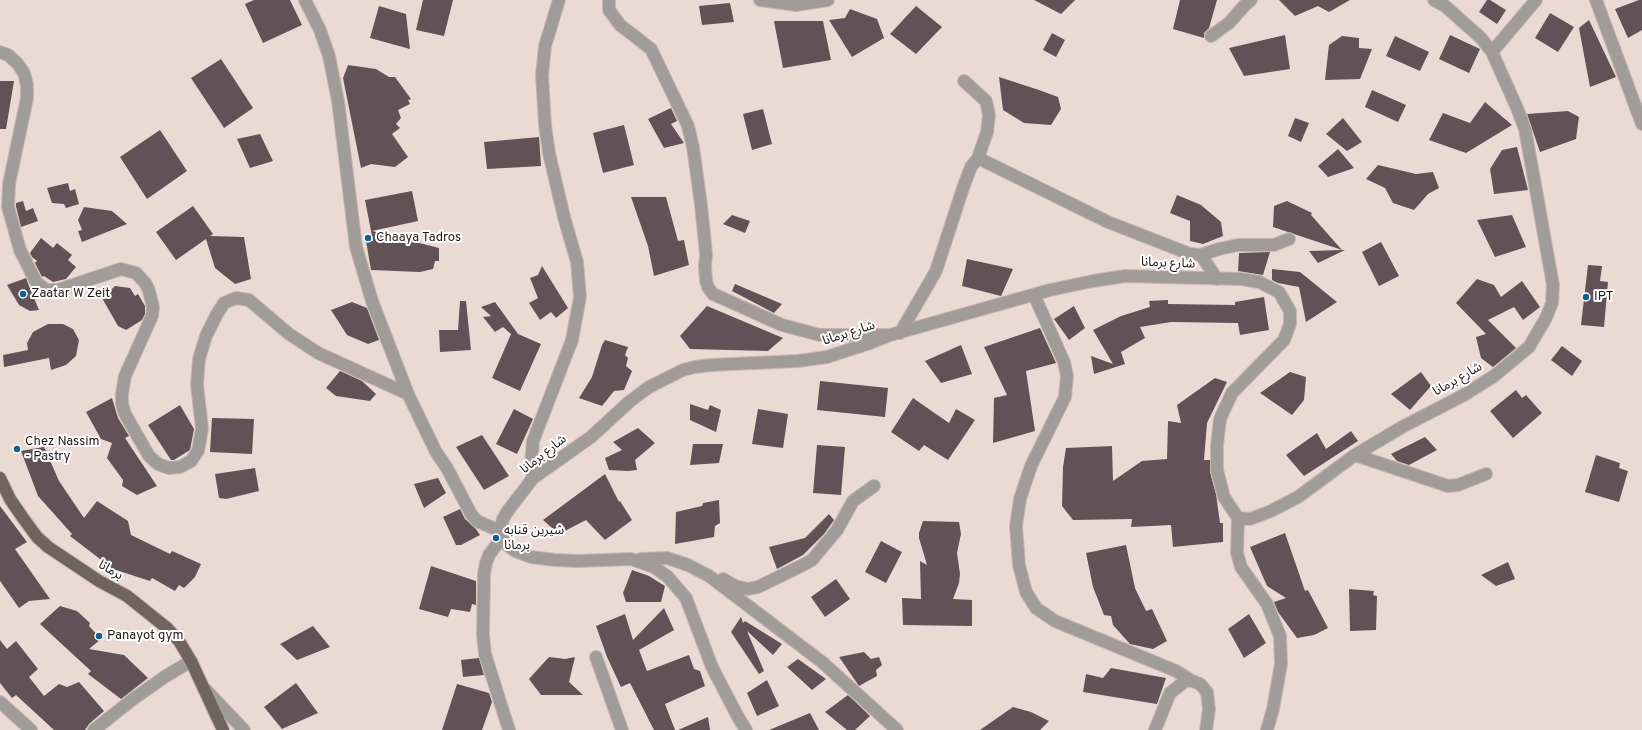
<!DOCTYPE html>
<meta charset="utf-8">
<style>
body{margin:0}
canvas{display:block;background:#ebdad4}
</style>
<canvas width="1642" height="730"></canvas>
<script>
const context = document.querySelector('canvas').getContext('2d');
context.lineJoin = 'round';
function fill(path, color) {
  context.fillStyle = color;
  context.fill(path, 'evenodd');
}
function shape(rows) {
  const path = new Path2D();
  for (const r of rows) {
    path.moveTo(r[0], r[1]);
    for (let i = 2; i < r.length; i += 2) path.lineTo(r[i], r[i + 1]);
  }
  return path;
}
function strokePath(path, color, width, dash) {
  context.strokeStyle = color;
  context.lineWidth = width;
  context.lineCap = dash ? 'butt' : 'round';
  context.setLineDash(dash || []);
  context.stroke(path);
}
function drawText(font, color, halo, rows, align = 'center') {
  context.font = font + ' Overpass,"Noto Sans Arabic",sans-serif';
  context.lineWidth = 4;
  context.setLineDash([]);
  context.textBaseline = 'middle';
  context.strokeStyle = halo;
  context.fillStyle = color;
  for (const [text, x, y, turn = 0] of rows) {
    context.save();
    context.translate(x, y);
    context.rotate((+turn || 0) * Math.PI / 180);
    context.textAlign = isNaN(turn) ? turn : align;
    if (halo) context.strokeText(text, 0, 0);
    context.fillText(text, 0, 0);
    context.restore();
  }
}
const building = shape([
 [254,0,290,0,302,25,263,43,245,4],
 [423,0,453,0,444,36,416,30],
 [1034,0,1075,0,1061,14],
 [1180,0,1217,0,1209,28,1204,33,1204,38,1173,29],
 [1279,0,1350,0,1329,12,1318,6,1295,16],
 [1487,0,1490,0,1506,10,1497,24,1479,12],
 [1639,0,1642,0,1642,30,1628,38,1615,9],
 [730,3,734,22,702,25,699,6],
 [379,6,406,14,410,49,370,38],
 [916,6,942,27,916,54,890,34],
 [850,9,877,19,884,38,852,57,829,20,845,18],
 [1550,13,1574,27,1558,52,1535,38],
 [1589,20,1616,77,1590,87,1579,28],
 [774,21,823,21,831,60,783,68],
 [1052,33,1065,40,1056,57,1043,50],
 [1285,35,1290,69,1244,76,1229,48],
 [1450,35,1480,49,1469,73,1439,59],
 [1342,36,1359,38,1359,48,1372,49,1360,79,1325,80,1329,45],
 [1395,36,1429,52,1420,71,1386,56],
 [221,59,253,108,224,128,191,78],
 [348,65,376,69,389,77,395,77,411,99,408,100,410,104,398,110,401,118,396,124,400,128,392,134,408,157,395,167,371,164,361,168,343,78],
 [999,77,1039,90,1058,97,1061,109,1051,125,1024,123,1003,110],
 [0,81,14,81,6,129,0,129],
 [1372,90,1406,105,1398,122,1365,107],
 [1485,102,1512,125,1466,153,1429,140,1443,113,1470,123],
 [671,108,677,121,671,124,684,143,664,148,648,119],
 [763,109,772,144,752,150,743,114],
 [1568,111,1579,117,1576,139,1540,152,1527,114],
 [1295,118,1309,123,1301,142,1288,136],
 [1343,118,1362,142,1347,151,1326,134],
 [624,125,634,165,603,173,593,133],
 [160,130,187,171,147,199,120,157],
 [260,134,273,161,250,168,237,139],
 [539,137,541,166,487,169,484,142],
 [1517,147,1528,190,1494,194,1490,169,1502,150],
 [1338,149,1354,168,1328,177,1318,166],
 [1378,165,1416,174,1433,172,1439,188,1428,194,1414,210,1393,203,1385,188,1366,179],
 [68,183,70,191,75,189,79,204,66,208,64,204,52,203,47,188],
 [412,191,418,221,372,231,439,248,439,261,435,261,433,269,420,272,371,270,366,241,373,241,365,200],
 [1177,195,1201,205,1221,222,1223,236,1203,244,1190,241,1190,221,1170,213],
 [631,197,666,197,678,241,684,240,689,265,654,276,648,246],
 [23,201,26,211,33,208,38,221,21,227,16,206,16,203],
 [1287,201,1312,213,1311,215,1342,250,1345,250,1318,263,1309,251,1342,250,1273,227,1274,206],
 [193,206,213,234,210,236,244,237,251,279,235,284,215,268,206,239,176,260,156,232],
 [84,207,112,211,127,224,82,242,78,231,82,230,78,220],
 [732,215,750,221,745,233,723,224],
 [1512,215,1526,247,1495,257,1477,220],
 [41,238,53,248,57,243,72,255,68,260,76,267,66,279,53,282,44,276,42,277,35,263,37,261,32,257,30,253],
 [1381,242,1399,276,1379,286,1362,252],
 [1270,252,1263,275,1238,271,1239,253],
 [967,259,1013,269,1001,296,962,286],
 [1588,265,1602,266,1600,281,1608,282,1604,327,1581,325],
 [542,266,568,308,556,318,551,312,540,320,529,303,538,298,530,278,538,275],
 [1272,269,1300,272,1337,302,1306,322,1299,287,1278,283,1272,280],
 [26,278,29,286,39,310,30,311,19,305,7,285],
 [1477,279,1494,285,1501,297,1522,281,1540,307,1523,320,1514,307,1488,320,1516,348,1493,367,1481,358,1476,337,1486,334,1456,303],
 [735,284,782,304,774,313,732,291],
 [115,286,130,288,135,296,138,294,145,306,145,314,142,320,126,330,118,326,102,298],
 [1264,297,1269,330,1240,335,1238,323,1171,322,1140,327,1145,338,1121,352,1125,364,1094,374,1091,356,1113,364,1093,330,1121,316,1150,307,1149,301,1168,300,1168,304,1235,305,1235,302],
 [460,301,466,301,471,350,440,352,439,330,458,330],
 [352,302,367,308,379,340,368,344,347,335,331,310],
 [495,302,518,334,541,344,520,391,492,378,511,334,503,327,495,332,483,317,491,316,481,307],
 [707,306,783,338,768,351,690,349,680,336],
 [1074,306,1085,328,1069,340,1054,319],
 [48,324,63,324,73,329,79,340,76,356,66,365,51,370,49,358,4,367,3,355,28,350,27,343,33,332],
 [1040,328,1056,363,1026,371,1035,431,993,443,994,398,1007,395,984,347],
 [605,340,628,347,625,355,628,358,626,366,632,371,624,390,614,391,602,406,579,398,592,377,602,345],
 [961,345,972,374,941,383,925,361],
 [1562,346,1582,361,1572,376,1551,360],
 [340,371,362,381,376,394,370,401,336,396,326,388],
 [1290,372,1306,377,1304,400,1292,415,1260,393],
 [1421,372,1431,386,1410,410,1391,394],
 [1215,378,1227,382,1207,423,1204,460,1210,460,1210,472,1216,494,1220,523,1223,523,1223,542,1173,547,1171,525,1131,527,1132,519,1073,520,1062,506,1063,467,1066,448,1112,446,1113,481,1142,461,1167,459,1168,421,1181,423,1177,405],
 [820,381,888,388,885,417,817,410],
 [1516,390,1522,398,1526,395,1542,413,1513,438,1490,411],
 [112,398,118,418,129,436,125,438,157,486,137,495,122,486,123,480,107,458,112,443,101,439,86,412],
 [913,398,949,423,956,409,975,420,948,460,924,445,919,451,891,432],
 [690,404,708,410,710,405,721,410,716,432,690,420],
 [180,405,194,429,190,450,174,460,171,460,148,425],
 [514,409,533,419,517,454,496,444],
 [758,409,788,414,783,448,752,444],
 [212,418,254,419,252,454,210,452],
 [638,428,655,443,635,460,637,470,628,471,609,470,605,458,622,450,613,442],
 [1351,431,1358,441,1304,476,1286,455,1317,433,1326,449],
 [482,435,509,476,484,490,456,447],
 [1425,437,1437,450,1409,465,1397,461,1391,454],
 [693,444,723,444,719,463,690,465],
 [817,445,845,447,841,495,813,493],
 [44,447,59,481,84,518,97,501,128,521,131,535,170,554,172,551,201,564,195,577,184,588,179,585,175,591,152,578,150,581,113,569,70,536,72,534,38,496,21,451],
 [1596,455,1620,463,1619,468,1628,471,1619,502,1585,492],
 [255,468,259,491,226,499,219,498,215,474],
 [605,474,619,502,620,501,632,520,605,540,586,520,559,534,543,520],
 [438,478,446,493,424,508,414,484],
 [719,500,720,523,715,526,714,537,675,544,676,512,702,506,703,503],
 [0,506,27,542,15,549,50,599,29,601,19,608,0,581],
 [460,509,465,519,476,529,480,535,461,545,456,545,443,517],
 [829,514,834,520,824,534,803,555,777,569,769,547,805,538],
 [923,521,959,522,961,534,957,553,960,574,959,583,953,599,972,600,972,626,903,625,902,598,921,599,920,561,927,565,919,538,919,533],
 [1285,533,1305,591,1308,590,1328,628,1314,635,1297,638,1278,612,1274,602,1286,598,1267,586,1250,547],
 [881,541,902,552,886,583,865,572],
 [1126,545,1135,588,1146,611,1152,609,1167,641,1153,649,1130,644,1113,625,1111,616,1104,615,1093,587,1086,553],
 [1508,562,1515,579,1496,586,1481,575],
 [431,566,476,581,476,605,472,604,470,612,451,609,448,617,419,609],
 [632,570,649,576,665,586,661,602,626,602,623,593],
 [836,579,850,599,825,617,811,597],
 [1349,589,1374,591,1373,595,1377,596,1376,630,1350,631],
 [60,606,77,611,90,623,89,626,101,639,89,649,124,655,148,678,121,699,88,674,91,671,40,624],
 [664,608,674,630,639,650,647,671,689,655,694,669,700,671,705,686,665,704,675,730,654,730,630,683,621,687,607,657,596,626,625,614,633,640],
 [1249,614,1266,643,1244,658,1228,629],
 [741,617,743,623,745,621,782,644,773,655,747,631,764,671,759,674,731,632],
 [313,626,330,647,297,660,280,644],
 [0,640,7,649,16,641,38,669,29,677,44,696,59,684,67,687,79,682,104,711,89,724,85,730,54,730,16,695,12,698,0,683],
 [864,652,871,659,879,657,882,665,876,670,877,676,859,686,839,657],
 [549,657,565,659,575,657,569,682,583,695,541,695,529,679],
 [479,658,484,675,463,677,461,660],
 [798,659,826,679,812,690,787,667],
 [1111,668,1166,678,1157,704,1083,692,1086,674,1103,678],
 [767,680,779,706,757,716,747,693],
 [296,683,318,713,282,729,264,707],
 [457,684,489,693,492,702,482,730,442,730],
 [848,695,870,716,855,730,847,730,825,712],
 [1013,707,1031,712,1049,721,1040,730,980,730],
 [810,713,819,730,769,730],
 [708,717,710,730,678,730]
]);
const minor = shape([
 [305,0,320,30,329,56,338,101,356,247,372,301,408,394,436,452,447,468,471,514,477,521,493,528,500,530],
 [609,0,609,10,620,25,651,49,688,126,693,147,701,205,706,254,705,266,706,281,708,287,713,294,782,325,820,335,887,335],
 [760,0,796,5,828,0],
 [1596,0,1642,124],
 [1211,36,1229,23,1245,5,1251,0],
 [0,52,8,55,17,63,24,73,27,85,27,98,9,184,8,207,20,250,36,282,46,290,58,290,121,269,136,273,146,284,149,291,153,307,152,316,125,376,122,394,122,404,125,414,149,456,158,464,169,468,180,467,191,461,198,451,202,429,197,384,199,359,206,336,217,314,224,303,236,298,249,300,289,334,318,353,408,394],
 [1492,52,1536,0],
 [978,158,1108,222,1190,254,1201,255,1219,249,1238,245,1274,245,1289,239],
 [1201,255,1217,279],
 [1034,295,1064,362,1067,376,1065,397,1031,466,1020,499,1016,526,1019,565,1026,592,1036,608,1055,621,1176,671,1190,680],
 [900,333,936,271,963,188,971,167,978,158,987,132,989,115,986,101,964,81],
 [1355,455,1448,486,1458,485,1486,474],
 [533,478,531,463,533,441,572,340,580,297,577,262,564,217,549,153,545,125,542,75,545,46,559,0],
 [1238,518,1237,553,1241,567,1267,604,1280,636,1281,664,1273,709,1267,730],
 [502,537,489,555,486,563,484,574,483,635,485,654,509,730],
 [641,559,667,558,688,565,709,576,822,662,897,730],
 [723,579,735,586,748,589,758,587,805,564,812,560,837,530,853,501,874,486],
 [596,657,622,730],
 [205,689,244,730],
 [0,702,31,730],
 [94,730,133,699,166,676,191,661],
 [746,730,738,717,712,667,686,598,668,577,654,567,631,559,578,561,555,560,531,557,515,551,507,545,502,537,500,530,503,519,507,512,533,478,591,437,629,402,649,387,683,370,695,367,711,365,798,361,827,357,870,343,890,335,1050,290,1093,281,1125,276,1242,279,1259,282,1279,292,1290,311,1290,324,1284,340,1232,393,1220,419,1217,445,1217,470,1224,497,1238,518,1250,519,1271,511,1298,497,1355,455,1404,426,1464,395,1494,376,1529,347,1546,318,1552,303,1553,285,1525,129,1517,108,1492,52,1481,38,1445,6,1434,0],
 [1155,730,1170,693,1184,682,1190,680,1200,684,1207,692,1209,709,1206,730]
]);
const major = shape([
 [0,478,10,499,23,518,37,537,48,547,99,581,127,596,167,628,179,641,191,661,223,730]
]);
const markers = [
 [368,238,4,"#126093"],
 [23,294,4,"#126093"],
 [1586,297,4,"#126093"],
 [17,449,4,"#126093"],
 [496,538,4,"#126093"],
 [99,636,4,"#126093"]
];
const poiNames = [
 ["Chaaya Tadros",376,238],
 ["Zaatar W Zeit",31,294],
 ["IPT",1594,297],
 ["Chez Nassim",25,442],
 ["- Pastry",25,457],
 ["شيرين قنابه",504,531],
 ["برمانا",504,546],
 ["Panayot gym",107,636]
];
const streetNames = [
 ["شارع برمانا",1168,264,2],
 ["شارع برمانا",849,334,-18],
 ["شارع برمانا",1458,380,-30],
 ["شارع برمانا",544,455,-38],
 ["برمانا",110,571,30]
];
fill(building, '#605256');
strokePath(minor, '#c6b7b2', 14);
strokePath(major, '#c6b7b2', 14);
strokePath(minor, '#a29c98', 12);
strokePath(major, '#6f655e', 12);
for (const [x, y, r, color] of markers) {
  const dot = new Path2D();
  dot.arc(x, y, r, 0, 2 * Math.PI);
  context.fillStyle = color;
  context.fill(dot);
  strokePath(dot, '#fff', 1.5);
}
drawText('13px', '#1e1816', '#fff', poiNames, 'left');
drawText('13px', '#1e1816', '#fff', streetNames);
</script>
